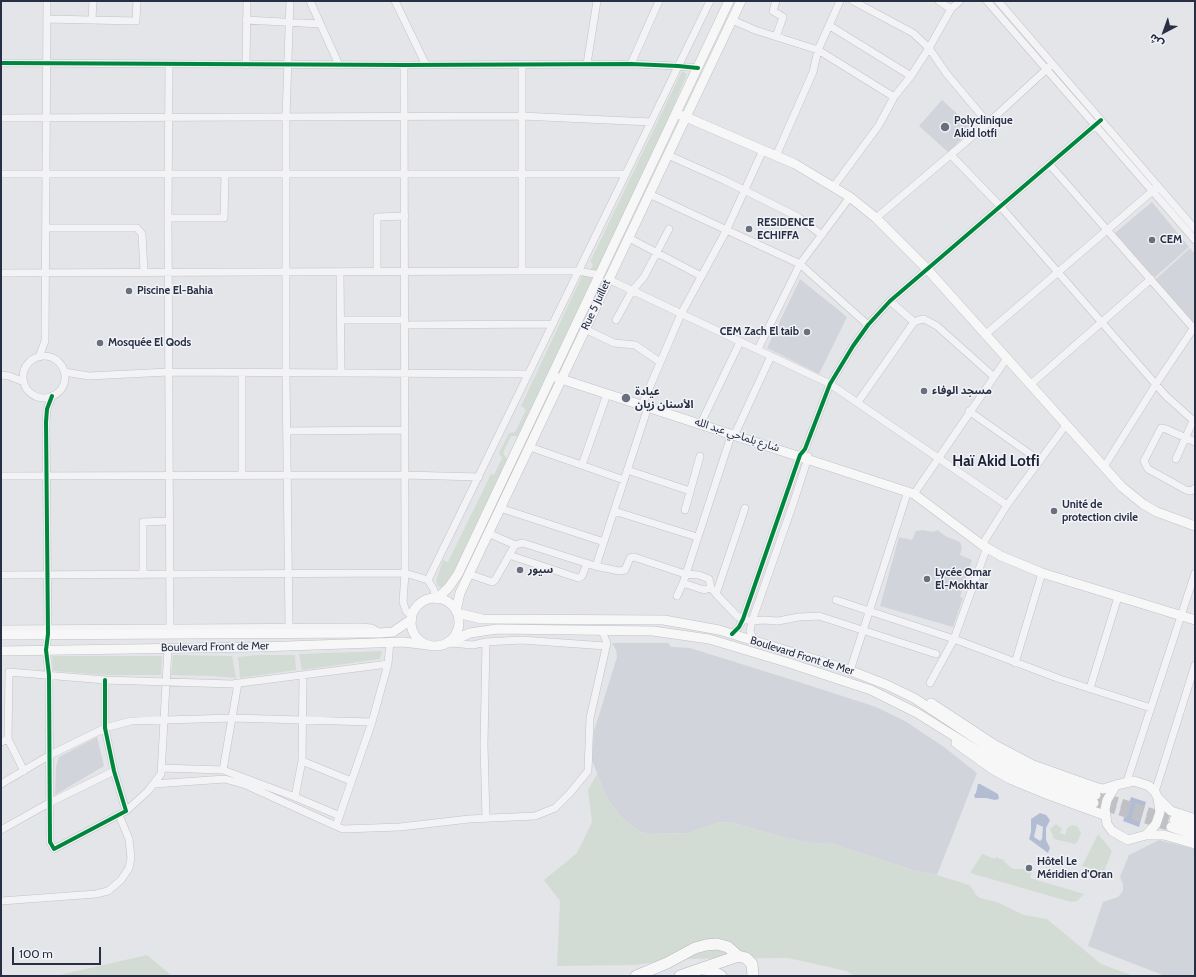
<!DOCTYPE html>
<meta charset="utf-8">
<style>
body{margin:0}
#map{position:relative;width:1196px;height:977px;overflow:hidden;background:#e4e5e8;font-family:Cabin,"Noto Sans Arabic",sans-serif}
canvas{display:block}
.frame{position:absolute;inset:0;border:2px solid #292f43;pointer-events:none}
.north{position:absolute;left:1144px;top:12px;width:40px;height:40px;-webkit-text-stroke:3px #f1f3f8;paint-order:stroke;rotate:221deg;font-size:11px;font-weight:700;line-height:16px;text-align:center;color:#292f43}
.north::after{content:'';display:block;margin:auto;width:14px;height:18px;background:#292f43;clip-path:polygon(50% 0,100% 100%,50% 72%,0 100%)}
.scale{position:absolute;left:12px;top:947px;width:89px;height:18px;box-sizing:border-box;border:2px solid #292f43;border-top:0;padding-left:5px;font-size:12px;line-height:14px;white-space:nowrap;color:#292f43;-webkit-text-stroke:3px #f1f3f8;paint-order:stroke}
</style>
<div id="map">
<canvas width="1196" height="977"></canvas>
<div class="frame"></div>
<div class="north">ش</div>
<div class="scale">100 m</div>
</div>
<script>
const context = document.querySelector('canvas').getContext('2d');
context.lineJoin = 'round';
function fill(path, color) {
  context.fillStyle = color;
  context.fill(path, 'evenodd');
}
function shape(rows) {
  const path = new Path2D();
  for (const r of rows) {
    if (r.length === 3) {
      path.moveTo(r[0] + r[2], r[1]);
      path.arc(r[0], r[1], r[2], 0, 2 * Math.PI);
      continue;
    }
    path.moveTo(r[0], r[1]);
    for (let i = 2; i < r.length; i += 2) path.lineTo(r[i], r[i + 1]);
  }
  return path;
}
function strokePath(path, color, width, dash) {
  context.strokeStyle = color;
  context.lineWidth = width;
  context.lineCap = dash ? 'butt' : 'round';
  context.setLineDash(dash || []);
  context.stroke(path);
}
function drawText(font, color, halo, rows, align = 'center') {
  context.font = font + ' Cabin,"Noto Sans Arabic",sans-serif';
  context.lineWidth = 3;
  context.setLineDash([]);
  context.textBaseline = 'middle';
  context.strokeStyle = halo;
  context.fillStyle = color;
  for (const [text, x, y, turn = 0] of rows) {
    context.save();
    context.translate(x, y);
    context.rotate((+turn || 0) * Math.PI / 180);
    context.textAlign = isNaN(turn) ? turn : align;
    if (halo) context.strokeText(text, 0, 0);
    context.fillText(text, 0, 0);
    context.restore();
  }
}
const built = shape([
 [942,100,972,127,949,153,919,126],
 [1152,202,1189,247,1154,278,1115,233],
 [1190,248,1195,254,1194,323,1190,321,1155,280],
 [800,279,847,317,819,374,767,348],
 [923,530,933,532,938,530,945,536,960,542,962,547,960,555,972,560,960,597,963,598,953,627,880,606,899,537,912,540,916,531],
 [612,643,668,643,671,647,690,648,799,682,876,707,905,721,944,747,977,773,937,875,913,870,832,844,812,843,786,838,733,823,720,822,689,833,650,834,640,832,621,817,606,797,592,760,594,731,617,657,616,650],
 [97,737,104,766,55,795,56,767,59,757],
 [1159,840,1195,849,1195,976,1165,976,1088,946,1103,902,1118,897,1123,891,1123,884,1120,877,1129,855]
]);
const green = shape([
 [682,71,687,74,664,129,520,431,517,436,511,436,503,453,507,459,453,573,442,588,438,586,436,581,443,560,448,562,491,474,494,475,502,458,499,453,509,433,515,432,526,410,521,406,583,274,588,276,593,264,590,262],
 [382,651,380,659,302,670,299,654],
 [173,655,232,656,236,678,214,676,171,675],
 [258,655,295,655,296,670,240,678,238,657],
 [52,656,162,656,161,675,106,675,53,671],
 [597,774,606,797,621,817,640,832,650,834,689,833,720,822,733,823,786,838,812,843,832,844,913,870,937,875,969,885,974,891,975,894,980,898,997,902,1024,915,1047,919,1101,964,1134,976,855,976,846,971,788,958,676,959,636,965,557,966,560,901,544,880,577,853,592,822,588,790],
 [1056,824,1062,829,1060,833,1065,835,1067,828,1072,825,1077,826,1081,833,1078,841,1075,844,1054,839,1050,829],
 [1098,834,1112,851,1103,874,1082,866],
 [982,854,995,859,996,857,1004,860,1005,863,1013,869,1023,869,1027,866,1033,868,1030,878,1084,894,1077,901,1071,902,970,873],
 [147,955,172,976,55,976]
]);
const water = shape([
 [978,784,980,784,998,794,999,799,995,800,986,798,975,798,974,795,976,793],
 [1131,797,1146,802,1139,827,1123,821],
 [1040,813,1046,815,1050,820,1046,828,1046,840,1050,848,1048,853,1029,839,1031,832,1031,819],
 [1037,824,1043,827,1042,839,1040,841,1034,837]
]);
const majorTunnel = shape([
 [1096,795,1174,820],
 [1094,803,1171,827]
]);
const minor = shape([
 [310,1,339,65],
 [395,1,426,65],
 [776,1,773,11,783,17,776,37],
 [853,1,913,33,929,48,946,73,988,123],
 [939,1,951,9],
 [987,1,1195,240],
 [998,1,1195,229],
 [47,19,136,21,137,1],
 [92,20,93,1],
 [246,20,320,24],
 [732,20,755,30,818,50,894,97],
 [830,26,911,76],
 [1,63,404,65,631,64,678,66,698,68],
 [169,64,168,218,170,628],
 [587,64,597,1],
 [631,64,659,1],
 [246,65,247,1],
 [404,65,405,573,403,602,406,611,412,616],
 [522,65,522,271],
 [1,118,521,116,651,122],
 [668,155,724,180,798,217,822,235],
 [951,155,1001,207,1166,396,1195,422],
 [776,156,813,72,818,50,840,1],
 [1050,165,1195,330],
 [1,174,625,174],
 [834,186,879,125,894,97,911,76,929,48,951,9,960,1],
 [649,194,800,264,868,325],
 [168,218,224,218,225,174],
 [876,218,988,123,1050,66],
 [46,228,137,228,142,234,144,272],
 [629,238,701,276],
 [340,272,341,373],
 [377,272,377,217,405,216],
 [1,273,522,271,578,271,600,275],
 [608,279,830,384,1007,505],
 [890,301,914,322],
 [341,320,404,320],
 [616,320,632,291,644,277,669,229],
 [405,325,553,324],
 [585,329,614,343,635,345,660,362],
 [986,334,1156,188],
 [758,349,800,264,850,197],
 [44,377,21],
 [39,357,45,341,47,1],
 [64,372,89,376,168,372,528,374],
 [242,373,242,476],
 [1,375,9,376,24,382],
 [1031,384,1151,279],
 [52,396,47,409,46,422,48,634,46,650,49,675,50,842,54,849,126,811,114,771,105,728,105,680],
 [858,402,914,322,919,320,924,319,937,326,993,376],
 [642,405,681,314,726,231,763,150],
 [969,411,1040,461],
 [701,423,740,342],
 [287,431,405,430],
 [735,434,771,356],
 [1195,442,1166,429,1161,428,1144,461,1148,469,1186,490,1191,491,1195,488],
 [530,447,624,480],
 [1176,459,1193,421],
 [582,465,607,394],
 [1104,467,1156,384,1195,326],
 [627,470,690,491],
 [1,476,405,475,479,477],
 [914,494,1007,358],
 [500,508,604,542],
 [685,510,700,456],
 [614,511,697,537],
 [488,533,515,545,523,543,595,566,619,571,625,570,630,558,634,557,685,574,699,575,709,579,711,588,718,596,737,616,743,619,752,621,763,620,778,621,799,617,819,616,936,654],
 [982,545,1007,505,1066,425],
 [509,555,578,578,582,576,587,563],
 [596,566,648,407],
 [143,574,143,522,169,521],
 [469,574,492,582,495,580,515,545],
 [1,575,405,573,428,580,434,590,436,599],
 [428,580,710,1],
 [711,588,704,590,683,583,732,433],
 [716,594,745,508],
 [677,596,683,583],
 [836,600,954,639,1060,679,1151,708],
 [289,626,286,373,286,117,290,1],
 [1,629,361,627,372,628,380,633],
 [732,634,739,627,743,619,800,455,805,449,830,384,853,346,868,325,890,301,1101,120],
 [754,641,750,631,752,621,793,504,808,458,808,456],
 [486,642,521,640,606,646],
 [449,643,473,645,486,642,484,745,486,818],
 [1015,663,1042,573],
 [850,671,908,491],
 [238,683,223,770,295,797],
 [930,683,954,639,987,547],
 [1090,688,1118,597],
 [372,722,336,826,343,829,400,827,469,819,535,816,555,808,570,793,588,771,590,718,607,643,602,631],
 [8,739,24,771],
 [1,742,8,739,9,672,105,680,232,684,388,664,390,642],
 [302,761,303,675],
 [162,768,223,770],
 [1127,781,1195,573],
 [1,784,50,755,105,728,131,721,233,718,372,722,388,664],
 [154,784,225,779,246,785,336,826],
 [1155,792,1195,665],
 [126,811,148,791,161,774,168,648],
 [340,816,295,797,302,761,351,781],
 [1,830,49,803,114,771],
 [1,901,96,894,108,891,121,880,129,868,131,858,129,839,119,815]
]);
const major = shape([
 [677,114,686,117,795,164,850,197,876,218,928,270,1122,487,1143,504,1157,512,1195,526],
 [552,376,914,494,982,545,1001,556,1042,573,1195,620],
 [435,622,24],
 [437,599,449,587,458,574,729,1],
 [456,611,460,593,741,1],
 [457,613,482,619,664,620,719,630,846,669,887,685,914,698,1017,766,1059,783,1096,795],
 [1,635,380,633,393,632,412,619],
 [447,643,470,633,497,629,653,631,709,639,789,663,871,690,917,713,1007,769,1044,786,1094,803],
 [1,651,259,647,403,642,428,645],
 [931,703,995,745,1033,765,1095,787,1103,789,1116,785],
 [956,743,992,769,1010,779,1049,795,1104,815],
 [1134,781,1149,786,1155,792,1158,798,1160,812,1156,824,1146,835,1128,840,1112,831,1107,824,1105,809,1107,800,1116,785,1134,781],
 [1159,799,1171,811,1195,819],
 [1174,820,1195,826],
 [1171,827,1195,835],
 [1146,835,1164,835,1195,844]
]);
const highway = shape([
 [703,969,711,970,721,976],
 [636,976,667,963,695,948,706,945,717,944,728,947,738,956],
 [680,976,738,956,746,958,752,964,753,976]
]);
const cycleway = shape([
 [1,63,404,65,631,64,678,66,698,68],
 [52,396,47,409,46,422,48,634,46,650,49,675,50,842,54,849,126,811,114,771,105,728,105,680],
 [732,634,739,627,743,619,800,455,805,449,830,384,853,346,868,325,890,301,1101,120]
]);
const markers = [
 [945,127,5,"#6a6f7d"],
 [749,229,4,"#6a6f7d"],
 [1152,240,4,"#6a6f7d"],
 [129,291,4,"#6a6f7d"],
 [807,332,4,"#6a6f7d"],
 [100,343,4,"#6a6f7d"],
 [924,391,4,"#6a6f7d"],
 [626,398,5,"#6a6f7d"],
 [1054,511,4,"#6a6f7d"],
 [520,570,4,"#6a6f7d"],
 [927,579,4,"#6a6f7d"],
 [1029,868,4,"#6a6f7d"]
];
const poiNames = [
 ["Polyclinique",954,121],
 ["Akid lotfi",954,134],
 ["RESIDENCE",757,223],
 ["ECHIFFA",757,236],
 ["CEM",1160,240],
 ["Piscine El-Bahia",137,291],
 ["CEM Zach El taib",799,332,"right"],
 ["Mosquée El Qods",108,343],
 ["مسجد الوفاء",932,391],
 ["عيادة",635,392],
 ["الأسنان زيان",635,405],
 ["Unité de",1062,505],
 ["protection civile",1062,518],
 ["سيور",528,570],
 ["Lycée Omar",935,573],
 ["El-Mokhtar",935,586],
 ["Hôtel Le",1037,862],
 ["Méridien d'Oran",1037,875]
];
const streetNames = [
 ["Rue 5 Juillet",596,305,-65],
 ["شارع بلماحي عبد الله",737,435,18],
 ["Boulevard Front de Mer",215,647,-1],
 ["Boulevard Front de Mer",802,656,17]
];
const districtNames = [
 ["Haï Akid Lotfi",996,462]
];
fill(built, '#d2d4db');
fill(green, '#d3dcd4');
fill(water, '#b2bdd4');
strokePath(majorTunnel, '#bfc1c7', 9, [9, 4.5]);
strokePath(minor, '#c2c3c6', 8);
strokePath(major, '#c0c2c6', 10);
strokePath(highway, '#b6b8bd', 12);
strokePath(minor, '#f3f3f6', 7);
strokePath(major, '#f7f7f7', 9);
strokePath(highway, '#f7f7f7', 11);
strokePath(cycleway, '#00873e', 4);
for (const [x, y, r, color] of markers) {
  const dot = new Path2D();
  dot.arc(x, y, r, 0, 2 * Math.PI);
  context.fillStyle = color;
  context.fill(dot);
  strokePath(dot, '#f1f3f8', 1.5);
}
drawText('bold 11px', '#292f43', '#f1f3f8', poiNames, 'left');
drawText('11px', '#292f43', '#f1f3f8', streetNames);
drawText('bold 15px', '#1c2034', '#f1f3f8', districtNames);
</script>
